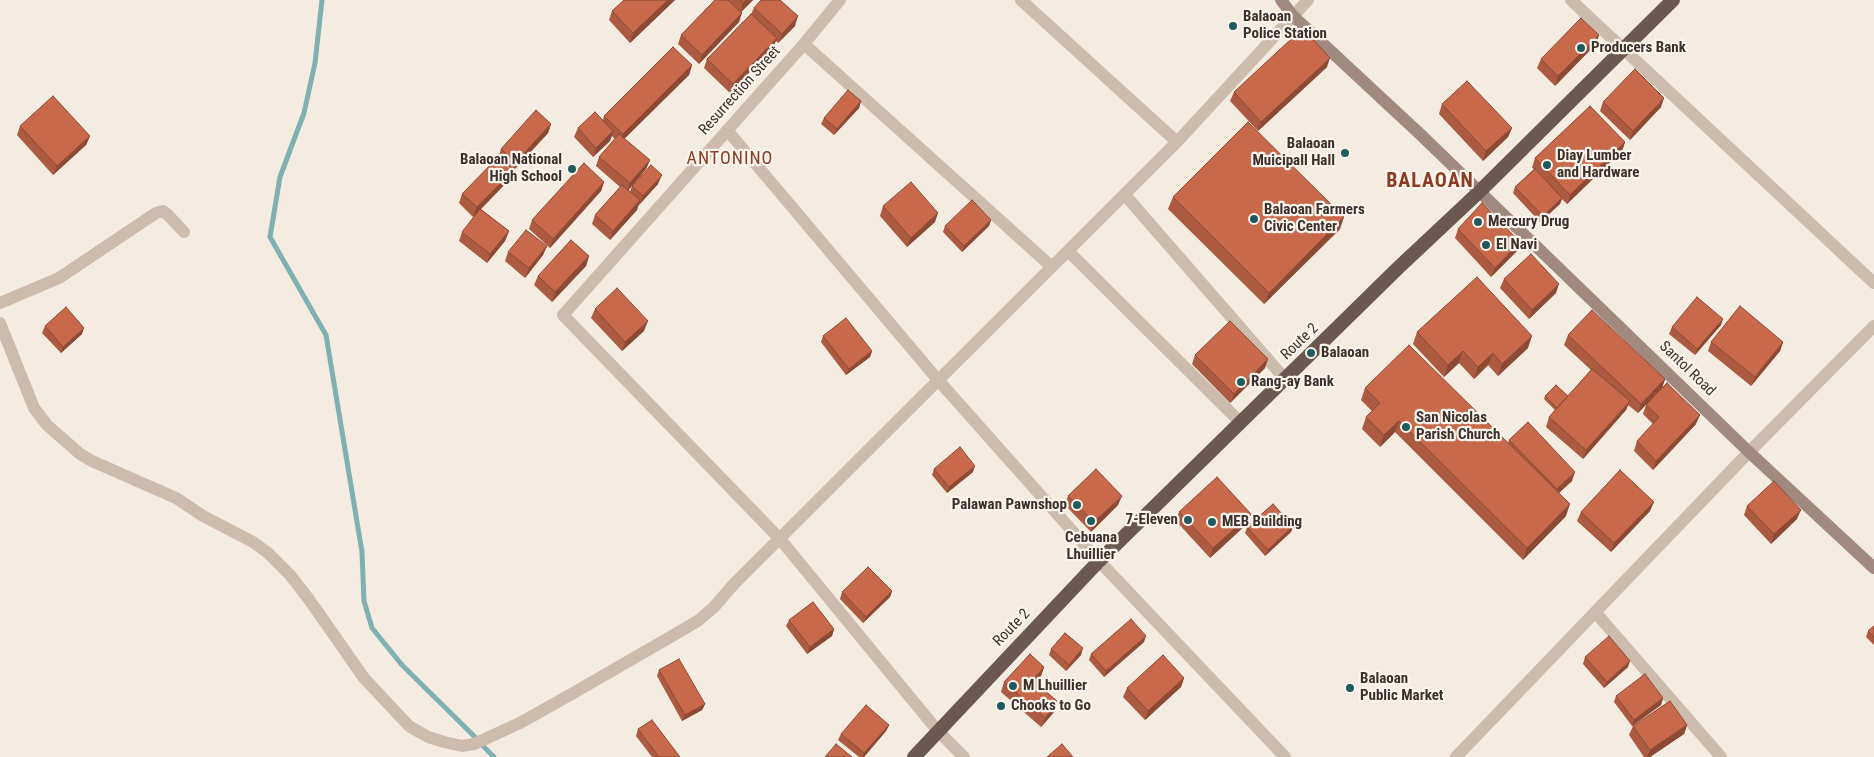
<!DOCTYPE html>
<style>
body{margin:0}
canvas{display:block;background:#f4ebe1}
</style>
<canvas width="1874" height="757"></canvas>
<script>
const context = document.querySelector('canvas').getContext('2d');
context.lineJoin = 'round';
function shape(rows) {
  const path = new Path2D();
  for (const r of rows) {
    path.moveTo(r[0], r[1]);
    for (let i = 2; i < r.length; i += 2) path.lineTo(r[i], r[i + 1]);
  }
  return path;
}
function strokePath(path, color, width, dash) {
  context.strokeStyle = color;
  context.lineWidth = width;
  context.lineCap = dash ? 'butt' : 'round';
  context.setLineDash(dash || []);
  context.stroke(path);
}
function fill(path, color) {
  context.fillStyle = color;
  context.fill(path, 'evenodd');
}
function drawText(font, color, halo, rows, align = 'center') {
  context.font = font + ' "Roboto Condensed",sans-serif';
  context.lineWidth = 4.5;
  context.setLineDash([]);
  context.textBaseline = 'middle';
  context.strokeStyle = halo;
  context.fillStyle = color;
  for (const [text, x, y, turn = 0] of rows) {
    context.save();
    context.translate(x, y);
    context.rotate((+turn || 0) * Math.PI / 180);
    context.textAlign = isNaN(turn) ? turn : align;
    if (halo) context.strokeText(text, 0, 0);
    context.fillText(text, 0, 0);
    context.restore();
  }
}
const stream = shape([
 [322,0,315,63,304,113,280,177,270,237,326,335,362,552,364,601,372,628,402,665,475,737],
 [484,747,494,757]
]);
const minor = shape([
 [840,0,804,44,563,315,780,539,937,730,964,757],
 [1021,0,1177,142],
 [1571,0,1874,283],
 [804,44,1052,267],
 [727,130,938,380,1099,561,1285,757],
 [1125,195,1285,379],
 [1068,251,1241,423],
 [0,303,59,278,156,213,163,211,168,215,184,232],
 [0,323,34,408,47,425,80,454,92,461,176,498,203,516,253,542,268,553,290,575,308,598,364,678,409,726,428,737,444,742,462,746,474,744,520,723,575,692,679,632,699,620,714,607,734,584,1177,142,1308,0],
 [1596,613,1721,757],
 [1456,757,1749,452,1874,326]
]);
const secondary = shape([
 [1281,0,1293,16,1421,135,1749,452,1874,568]
]);
const trunk = shape([
 [914,757,1099,561,1398,268,1479,192,1673,0]
]);
const wall = shape([
 [675,0,630,43,609,20,612,11],
 [715,0,753,0,741,12,739,22,699,64,678,44,681,35],
 [754,8,795,26,778,43,776,41,773,47,730,93,704,68,707,59,751,14],
 [1599,35,1596,44,1555,86,1537,68,1541,59],
 [692,65,689,75,624,139,650,160,646,169,628,190,630,192,632,186,658,184,639,205,639,204,637,210,610,240,592,224,595,215,620,187,596,166,599,157,615,139,612,136,610,141,593,157,574,137,578,128,603,120,604,116],
 [1327,67,1258,131,1230,101,1234,92],
 [861,101,859,108,834,135,821,124,824,118],
 [1603,102,1661,107,1630,140,1600,111],
 [1442,104,1512,128,1508,137,1483,161,1439,114],
 [551,124,548,133,513,171,498,158,501,149],
 [20,126,90,136,86,145,53,175,17,135],
 [1625,142,1622,151,1567,204,1562,199,1560,204,1540,222,1513,193,1515,187,1534,169,1532,168,1535,158],
 [508,181,481,209,509,231,505,241,487,263,459,241,462,232,477,213,473,217,459,203,462,194],
 [604,182,601,191,550,248,529,229,532,220],
 [1173,197,1340,229,1264,304,1168,209],
 [883,206,935,222,907,247,880,216],
 [991,220,989,226,962,252,943,232,945,226],
 [1458,229,1517,251,1491,277,1455,238],
 [547,246,543,255,525,278,505,261,508,252],
 [589,256,586,266,552,302,534,285,538,276],
 [1504,279,1556,293,1529,319,1500,288],
 [595,309,644,331,622,351,591,318],
 [1721,325,1695,355,1669,334,1672,327],
 [45,326,82,334,61,353,42,333],
 [1417,332,1528,348,1498,376,1488,365,1474,379,1459,363,1444,377,1413,344],
 [1568,335,1665,379,1662,388,1638,413,1628,405,1626,410,1583,459,1546,427,1549,417,1555,410,1544,399,1545,396,1568,396,1591,370,1564,345],
 [823,336,872,351,870,357,846,375,821,342],
 [1711,342,1783,342,1780,351,1751,386,1708,351],
 [1195,355,1265,368,1230,403,1192,364],
 [1365,388,1508,443,1509,440,1572,481,1559,493,1566,516,1523,560,1395,432,1380,447,1362,429,1366,417,1372,411,1361,400],
 [1646,405,1696,424,1653,470,1634,451,1637,441,1653,424,1643,414],
 [934,469,973,472,947,493,932,475],
 [1068,496,1118,505,1091,532,1065,505],
 [1747,506,1797,519,1771,544,1744,515],
 [1650,511,1611,552,1577,521,1581,512],
 [1179,512,1248,523,1210,558,1176,521],
 [1293,526,1291,532,1265,556,1245,533,1247,527],
 [892,591,890,597,863,623,840,599,842,592],
 [789,620,834,629,832,636,807,654,786,626],
 [1874,626,1874,645,1866,637,1868,631],
 [1144,642,1104,677,1089,660,1091,654],
 [1051,649,1081,655,1066,671,1049,655],
 [1585,657,1628,667,1604,688,1583,664],
 [1044,667,1041,676,1036,682,1058,702,1055,711,1041,727,1001,692,1004,682],
 [659,670,705,704,702,710,682,721,657,676],
 [1184,678,1181,687,1145,720,1123,697,1127,688],
 [1616,696,1663,698,1661,705,1632,726,1614,702],
 [889,725,886,731,864,757,859,757,838,740,841,734],
 [1687,725,1684,734,1650,757,1644,757,1629,735,1633,726],
 [638,729,680,757,652,757,636,736]
]);
const shadedWall = shape([
 [668,0,675,0,630,43,633,33],
 [747,0,753,0,740,13,743,3],
 [742,13,739,22,699,64,702,55],
 [798,16,795,26,778,43,782,34],
 [1599,35,1596,44,1555,86,1558,76],
 [777,38,773,47,730,93,733,84],
 [1330,58,1327,67,1258,131,1261,122],
 [692,65,689,75,620,143,623,134],
 [1664,98,1661,107,1630,140,1633,131],
 [861,101,859,108,834,135,837,129],
 [551,124,548,133,513,171,516,162],
 [1512,128,1508,137,1483,161,1486,151],
 [613,131,610,141,593,157,596,148],
 [90,136,86,145,53,175,57,166],
 [1625,142,1622,151,1567,204,1570,195],
 [650,160,646,169,627,192,630,183],
 [512,172,508,181,473,217,477,207],
 [662,175,658,184,639,205,643,196],
 [604,182,601,191,550,248,553,239],
 [1562,198,1560,204,1540,222,1543,216],
 [640,200,637,210,610,240,613,231],
 [938,213,935,222,907,247,911,238],
 [1344,217,1340,229,1264,304,1269,293],
 [991,220,989,226,962,252,964,246],
 [509,231,505,241,487,263,490,254],
 [1520,242,1517,251,1491,277,1495,268],
 [547,246,543,255,525,278,529,268],
 [589,256,586,266,552,302,555,292],
 [1559,284,1556,293,1529,319,1532,310],
 [1723,319,1721,325,1695,355,1697,349],
 [648,321,644,331,622,351,625,342],
 [84,328,82,334,61,353,63,347],
 [1532,336,1528,348,1498,376,1502,364],
 [1783,342,1780,351,1751,386,1755,377],
 [872,351,870,357,846,375,849,369],
 [1463,351,1459,363,1444,377,1448,365],
 [1493,353,1488,365,1474,379,1478,367],
 [1268,359,1265,368,1230,403,1234,394],
 [1665,379,1662,388,1638,413,1641,404],
 [1630,401,1626,410,1583,459,1586,450],
 [1700,415,1696,424,1653,470,1656,461],
 [1399,421,1395,432,1380,447,1384,435],
 [975,466,973,472,947,493,949,487],
 [1575,472,1572,481,1553,498,1557,489],
 [1122,496,1118,505,1091,532,1094,522],
 [1654,502,1650,511,1611,552,1614,543],
 [1570,504,1566,516,1523,560,1527,548],
 [1801,510,1797,519,1771,544,1774,534],
 [1251,514,1248,523,1210,558,1213,548],
 [1293,526,1291,532,1265,556,1268,550],
 [892,591,890,597,863,623,866,617],
 [834,629,832,636,807,654,810,647],
 [1146,636,1144,642,1104,677,1106,671],
 [1083,648,1081,655,1066,671,1069,665],
 [1630,661,1628,667,1604,688,1607,682],
 [1044,667,1041,676,1030,689,1033,680],
 [1184,678,1181,687,1145,720,1148,711],
 [1663,698,1661,705,1632,726,1634,720],
 [1058,702,1055,711,1041,727,1045,718],
 [705,704,702,710,682,721,685,715],
 [889,725,886,731,864,757,862,757,864,753],
 [1687,725,1684,734,1650,757,1647,757,1650,750]
]);
const building = shape([
 [624,0,668,0,633,33,612,11,624,0],
 [715,0,728,0,742,13,702,55,681,35,715,0],
 [740,0,747,0,743,3,740,0],
 [761,0,780,0,798,16,782,34,754,8,761,0],
 [751,14,777,38,733,84,707,59,751,14],
 [1581,18,1599,35,1558,76,1541,59,1581,18],
 [1303,28,1330,58,1261,122,1234,92,1303,28],
 [673,47,692,65,623,134,604,116,673,47],
 [1635,69,1664,98,1633,131,1603,102,1635,69],
 [1467,81,1512,128,1486,151,1442,104,1467,81],
 [848,90,861,101,837,129,824,118,848,90],
 [53,96,90,136,57,166,20,126,53,96],
 [1590,106,1625,142,1570,195,1535,158,1590,106],
 [536,110,551,124,516,162,501,149,536,110],
 [595,112,613,131,596,148,578,128,595,112],
 [1248,122,1344,217,1269,293,1173,197,1248,122],
 [619,134,650,160,630,183,599,157,619,134],
 [497,158,512,172,477,207,462,194,497,158],
 [584,163,604,182,553,239,532,220,584,163],
 [651,165,662,175,643,196,632,186,651,165],
 [1535,169,1562,198,1543,216,1515,187,1535,169],
 [911,182,938,213,911,238,883,206,911,182],
 [622,185,640,200,613,231,595,215,622,185],
 [972,200,991,220,964,246,945,226,972,200],
 [1482,203,1520,242,1495,268,1458,229,1482,203],
 [480,209,509,231,490,254,462,232,480,209],
 [526,230,547,246,529,268,508,252,526,230],
 [571,240,589,256,555,292,538,276,571,240],
 [1531,254,1559,284,1532,310,1504,279,1531,254],
 [1477,277,1532,336,1502,364,1493,353,1478,367,1463,351,1448,365,1417,332,1477,277],
 [617,288,648,321,625,342,595,309,617,288],
 [1697,297,1723,319,1697,349,1672,327,1697,297],
 [1740,306,1783,342,1755,377,1711,342,1740,306],
 [66,307,84,328,63,347,45,326,66,307],
 [1592,310,1665,379,1641,404,1568,335,1592,310],
 [846,318,872,351,849,369,823,336,846,318],
 [1230,321,1268,359,1234,394,1195,355,1230,321],
 [1409,345,1570,504,1527,548,1399,421,1384,435,1366,417,1380,403,1365,388,1409,345],
 [1592,369,1630,401,1586,450,1549,417,1592,369],
 [1667,383,1700,415,1656,461,1637,441,1659,417,1646,405,1667,383],
 [1556,385,1568,396,1557,408,1545,396,1556,385],
 [1528,422,1575,472,1557,489,1509,440,1528,422],
 [960,447,975,466,949,487,934,469,960,447],
 [1096,469,1122,496,1094,522,1068,496,1096,469],
 [1620,470,1654,502,1614,543,1581,512,1620,470],
 [1217,477,1251,514,1213,548,1179,512,1217,477],
 [1774,481,1801,510,1774,534,1747,506,1774,481],
 [1273,504,1293,526,1268,550,1247,527,1273,504],
 [868,567,892,591,866,617,842,592,868,567],
 [813,602,834,629,810,647,789,620,813,602],
 [1131,619,1146,636,1106,671,1091,654,1131,619],
 [1874,626,1874,637,1868,631,1874,626],
 [1065,633,1083,648,1069,665,1051,649,1065,633],
 [1609,636,1630,661,1607,682,1585,657,1609,636],
 [1030,654,1044,667,1033,680,1058,702,1045,718,1004,682,1030,654],
 [1163,655,1184,678,1148,711,1127,688,1163,655],
 [679,659,705,704,685,715,659,670,679,659],
 [1645,674,1663,698,1634,720,1616,696,1645,674],
 [1670,701,1687,725,1650,750,1633,726,1670,701],
 [866,705,889,725,864,753,841,734,866,705],
 [652,720,680,757,659,757,638,729,652,720],
 [836,744,852,757,825,757,836,744],
 [1062,744,1073,757,1047,757,1062,744]
]);
const markers = [
 [1233,26,5,"#1f5a5e"],
 [1581,48,5,"#1f5a5e"],
 [1345,153,5,"#1f5a5e"],
 [1547,165,5,"#1f5a5e"],
 [572,169,5,"#1f5a5e"],
 [1254,219,5,"#1f5a5e"],
 [1478,222,5,"#1f5a5e"],
 [1486,245,5,"#1f5a5e"],
 [1311,353,5,"#1f5a5e"],
 [1241,382,5,"#1f5a5e"],
 [1406,427,5,"#1f5a5e"],
 [1077,505,5,"#1f5a5e"],
 [1188,520,5,"#1f5a5e"],
 [1091,521,5,"#1f5a5e"],
 [1212,522,5,"#1f5a5e"],
 [1013,686,5,"#1f5a5e"],
 [1350,688,5,"#1f5a5e"],
 [1001,706,5,"#1f5a5e"]
];
const poiNames = [
 ["Balaoan",1243,17],
 ["Police Station",1243,34],
 ["Producers Bank",1591,48],
 ["Balaoan",1335,144,"right"],
 ["Muicipall Hall",1335,161,"right"],
 ["Diay Lumber",1557,156],
 ["and Hardware",1557,173],
 ["Balaoan National",562,160,"right"],
 ["High School",562,177,"right"],
 ["Balaoan Farmers",1264,210],
 ["Civic Center",1264,227],
 ["Mercury Drug",1488,222],
 ["El Navi",1496,245],
 ["Balaoan",1321,353],
 ["Rang-ay Bank",1251,382],
 ["San Nicolas",1416,418],
 ["Parish Church",1416,435],
 ["Palawan Pawnshop",1067,505,"right"],
 ["7-Eleven",1178,520,"right"],
 ["MEB Building",1222,522],
 ["Cebuana",1091,538,"center"],
 ["Lhuillier",1091,555,"center"],
 ["Balaoan",1360,679],
 ["Public Market",1360,696],
 ["M Lhuillier",1023,686],
 ["Chooks to Go",1011,706]
];
const streetNames = [
 ["Resurrection Street",740,91,-48],
 ["Route 2",1300,342,-44],
 ["Santol Road",1687,369,44],
 ["Route 2",1012,628,-46]
];
const quarterNames = [
 ["ANTONINO",730,159]
];
const districtNames = [
 ["BALAOAN",1430,182]
];
strokePath(stream, '#7fb0b2', 5);
strokePath(minor, '#cdbbac', 12);
strokePath(secondary, '#a18a7d', 12);
strokePath(trunk, '#6c584f', 14);
fill(wall, '#ac5a40');
fill(shadedWall, '#8c4a34');
fill(building, '#c8694b');
strokePath(building, '#8c4a34', 1);
for (const [x, y, r, color] of markers) {
  const dot = new Path2D();
  dot.arc(x, y, r, 0, 2 * Math.PI);
  context.fillStyle = color;
  context.fill(dot);
  strokePath(dot, '#fbf5ee', 2);
}
drawText('bold 15px', '#3b302b', '#fbf5ee', poiNames, 'left');
drawText('15px', '#3b302b', '#fbf5ee', streetNames);
context.letterSpacing = '1px';
drawText('18px', '#8c3b22', '#fbf5ee', quarterNames);
context.letterSpacing = '0px';
context.letterSpacing = '1px';
drawText('bold 20px', '#8c3b22', '#fbf5ee', districtNames);
context.letterSpacing = '0px';
</script>
